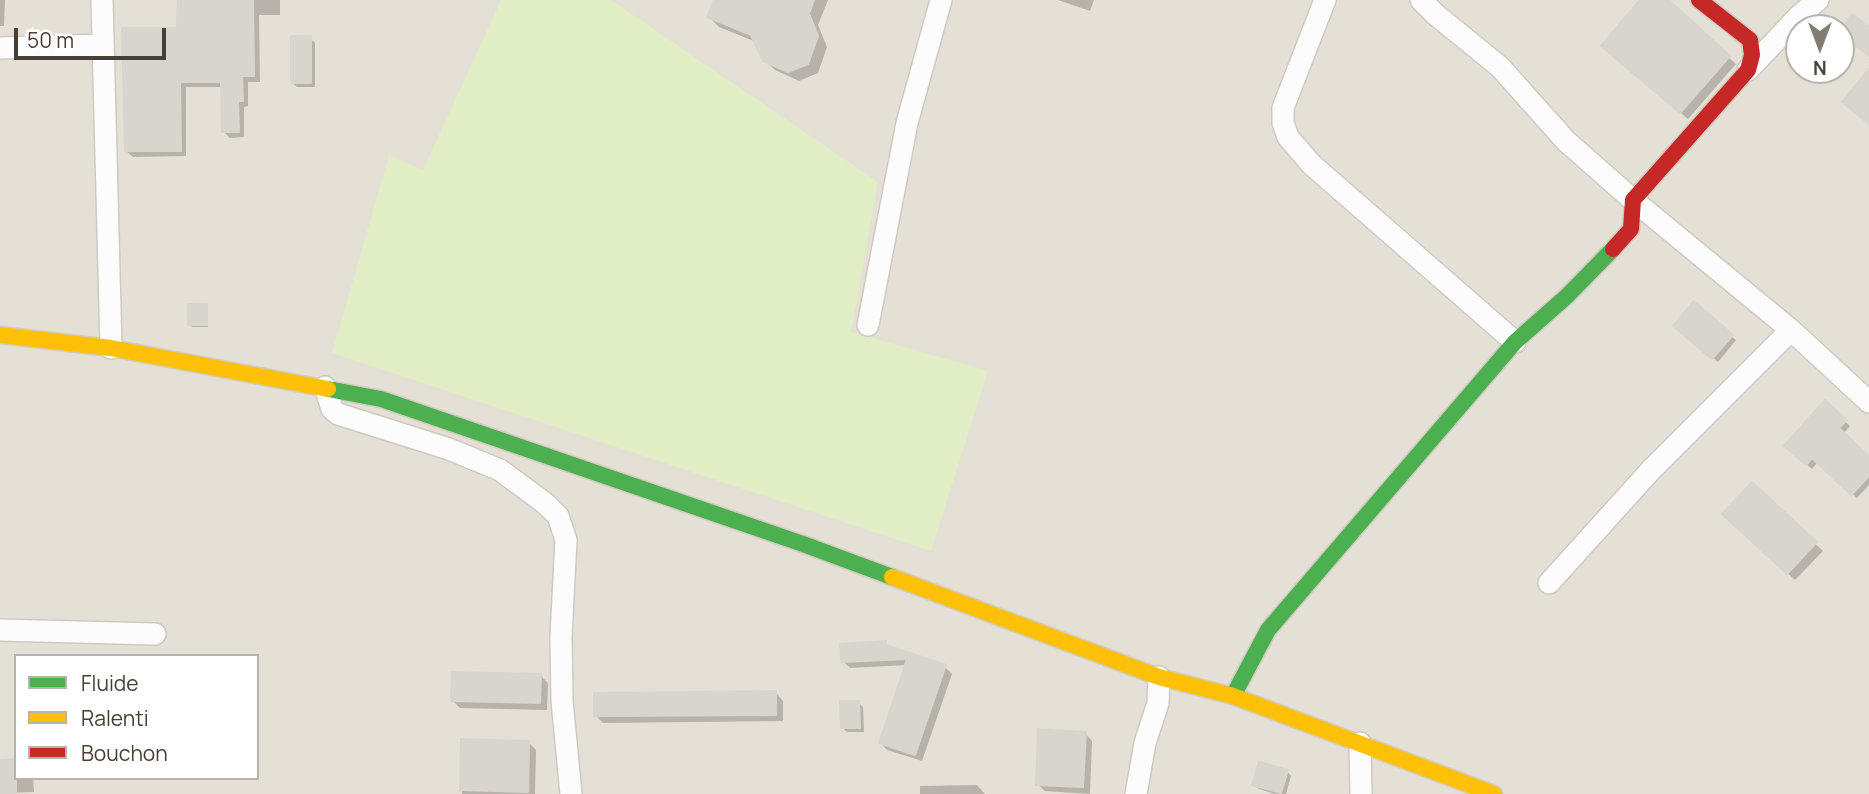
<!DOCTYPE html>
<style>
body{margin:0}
#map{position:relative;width:1869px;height:794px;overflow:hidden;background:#f0eee8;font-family:Manrope,sans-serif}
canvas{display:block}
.legend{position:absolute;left:14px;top:654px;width:245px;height:126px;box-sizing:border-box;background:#fff;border:2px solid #b6b2ae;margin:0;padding:9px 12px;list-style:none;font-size:21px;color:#483f34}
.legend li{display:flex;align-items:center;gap:14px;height:35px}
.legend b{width:35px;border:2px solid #b6b2ae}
.north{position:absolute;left:1785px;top:14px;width:70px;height:70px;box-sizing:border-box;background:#fff;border:2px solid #b6b2ae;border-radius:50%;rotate:180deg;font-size:19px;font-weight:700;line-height:28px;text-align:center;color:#483f34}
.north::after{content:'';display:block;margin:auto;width:24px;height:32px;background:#837c73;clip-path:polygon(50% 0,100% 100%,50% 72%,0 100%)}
.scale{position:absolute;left:14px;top:28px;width:152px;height:32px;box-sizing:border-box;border:4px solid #483f34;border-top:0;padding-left:9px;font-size:21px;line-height:24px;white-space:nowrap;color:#483f34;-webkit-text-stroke:5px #fff;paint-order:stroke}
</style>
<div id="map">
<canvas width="1869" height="794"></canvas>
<ul class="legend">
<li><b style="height:9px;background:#4caf50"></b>Fluide</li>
<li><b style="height:9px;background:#ffc107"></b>Ralenti</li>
<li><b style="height:9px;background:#c62828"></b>Bouchon</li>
</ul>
<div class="north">N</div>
<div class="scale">50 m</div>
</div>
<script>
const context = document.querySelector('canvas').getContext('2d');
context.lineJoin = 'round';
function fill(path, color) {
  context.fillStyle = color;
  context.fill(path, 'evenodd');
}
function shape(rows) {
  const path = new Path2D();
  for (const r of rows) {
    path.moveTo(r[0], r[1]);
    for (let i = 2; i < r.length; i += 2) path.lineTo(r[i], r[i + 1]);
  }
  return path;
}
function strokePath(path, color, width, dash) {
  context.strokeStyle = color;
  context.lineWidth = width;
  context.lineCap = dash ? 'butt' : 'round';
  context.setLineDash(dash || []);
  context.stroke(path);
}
const residential = shape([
 [0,0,1869,0,1869,794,0,794],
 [1799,28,1841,28,1841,70,1799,70],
 [16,656,257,656,257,778,16,778]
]);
const green = shape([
 [501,0,611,0,878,182,851,332,988,371,931,551,332,353,389,155,423,170]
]);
const shadow = shape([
 [0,0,5,0,4,26,0,26],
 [179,0,280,0,280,15,259,15,260,82,248,82,248,106,244,107,244,137,230,138,224,132,223,87,186,87,186,156,133,157,126,151,179,30],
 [716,0,828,0,818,25,827,47,818,73,799,81,775,70,764,60,756,42,719,27,709,17],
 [1058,0,1094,0,1090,11],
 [1643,0,1666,0,1736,64,1688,119,1611,53],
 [310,38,315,43,315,87,297,87,292,83],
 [206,306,208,327,192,327,190,325],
 [1680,330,1731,336,1736,340,1718,362],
 [1825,403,1850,426,1843,434,1869,458,1869,485,1857,498,1818,462,1812,469,1791,451],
 [1752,485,1823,551,1795,580,1732,521],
 [885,643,891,649,945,667,952,674,922,761,887,750,881,743,907,665,850,668,843,661],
 [540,675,548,683,547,710,460,708,453,701],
 [776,693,783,701,783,721,603,723,595,715],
 [858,702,863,707,864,732,847,732,842,727],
 [1085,733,1092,741,1090,794,1045,791,1037,784],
 [463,741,529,743,536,750,535,794,462,794],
 [1287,771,1291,776,1286,794,1275,794,1259,789,1254,785],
 [16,778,33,778,34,792,6,793],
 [977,785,985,794,920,794,920,786]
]);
const building = shape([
 [178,0,253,0,254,76,242,76,243,101,238,101,239,132,222,132,221,82,180,82,181,151,125,151,122,28,177,28,178,0],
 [714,0,814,0,809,14,818,36,808,64,788,72,763,61,751,35,707,17,714,0],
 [1640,0,1669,0,1730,56,1680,113,1601,46,1640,0],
 [1852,14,1869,27,1869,56,1841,34,1841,28,1852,14],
 [291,36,311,36,311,83,291,83,291,36],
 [1869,69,1869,124,1842,102,1869,69],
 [1694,301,1733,335,1712,359,1673,326,1694,301],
 [188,304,207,304,207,325,188,325,188,304],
 [1825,400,1847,420,1839,428,1869,456,1869,476,1851,495,1812,458,1806,465,1784,446,1825,400],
 [1752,482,1817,542,1787,574,1722,514,1752,482],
 [886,641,886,645,946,665,915,755,879,743,907,659,841,662,840,644,886,641],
 [452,672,541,674,540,703,451,701,452,672],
 [776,691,776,715,594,716,594,693,776,691],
 [840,701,859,701,860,728,841,728,840,701],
 [1038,729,1086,732,1083,787,1036,785,1038,729],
 [461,739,529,741,528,792,460,790,461,739],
 [16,759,16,794,1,794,0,760,16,759],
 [1259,762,1288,770,1281,793,1252,785,1259,762]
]);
const street = shape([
 [102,0,111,348],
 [1325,0,1283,108,1283,123,1288,137,1311,164,1515,342],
 [1421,0,1435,14,1500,67,1566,141,1633,200,1791,330,1869,402],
 [0,48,102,45],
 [1748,70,1800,15,1818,0],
 [868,325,907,123,941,0],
 [325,387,332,409,338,414,449,449,500,470,546,504,558,516,566,540,561,637,562,701,571,794],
 [1549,583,1651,470,1791,330],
 [0,630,155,634],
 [1360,743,1361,794],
 [1136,794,1145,743,1158,703,1159,677]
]);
const fast = shape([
 [328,389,381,399,803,544,892,577],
 [1233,696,1268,630,1515,342,1567,296,1613,249]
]);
const slow = shape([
 [0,335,111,348,328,389],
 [892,577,1159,677,1233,696,1494,794]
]);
const jam = shape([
 [1613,249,1631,229,1633,200,1748,70,1752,55,1750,40,1699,0]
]);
fill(residential, '#e5e0d5');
fill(green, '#e0edc5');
fill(shadow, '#0003');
fill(building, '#d8d5cf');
strokePath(building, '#d9d5ce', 2);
strokePath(street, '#cdcac4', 24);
strokePath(fast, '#d2ccc0', 19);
strokePath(slow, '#d2ccc0', 19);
strokePath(jam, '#d2ccc0', 19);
strokePath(street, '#fdfcfc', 21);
strokePath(fast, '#4caf50', 16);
strokePath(slow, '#ffc107', 16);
strokePath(jam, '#c62828', 16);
</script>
